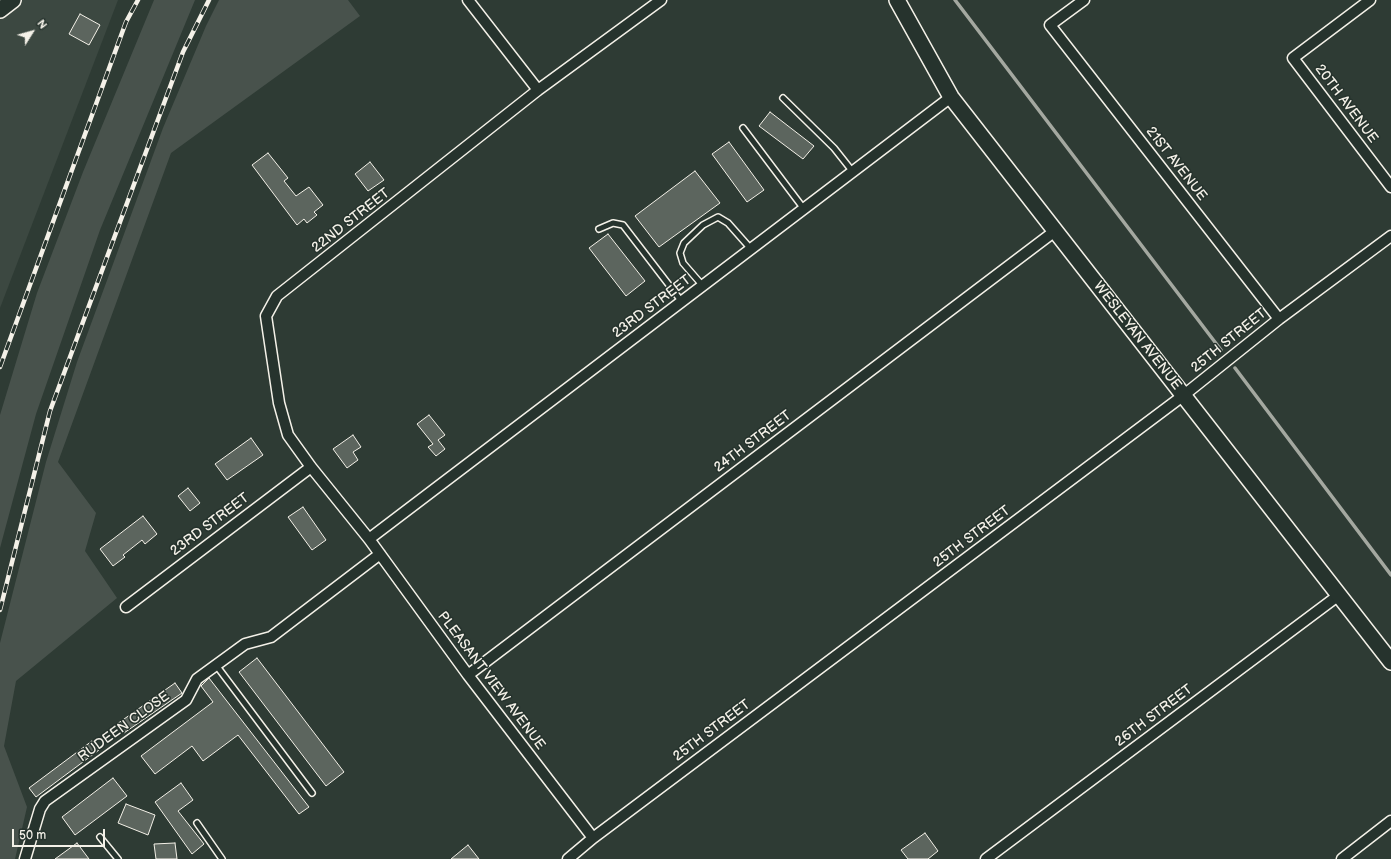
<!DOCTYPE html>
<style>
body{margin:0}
#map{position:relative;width:1391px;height:859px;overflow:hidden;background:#2e3b34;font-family:"Balsamiq Sans",sans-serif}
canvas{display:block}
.north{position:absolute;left:12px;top:12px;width:40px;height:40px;-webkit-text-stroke:3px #26332d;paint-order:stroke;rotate:53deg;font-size:11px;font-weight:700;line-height:16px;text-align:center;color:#f4f1e8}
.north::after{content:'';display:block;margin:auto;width:14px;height:18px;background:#f4f1e8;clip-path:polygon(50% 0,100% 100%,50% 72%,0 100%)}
.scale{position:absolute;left:12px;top:829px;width:93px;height:18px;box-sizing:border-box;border:2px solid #f4f1e8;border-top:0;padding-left:5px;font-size:12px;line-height:14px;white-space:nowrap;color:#f4f1e8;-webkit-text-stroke:3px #26332d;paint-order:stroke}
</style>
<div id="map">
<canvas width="1391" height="859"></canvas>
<div class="north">N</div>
<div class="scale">50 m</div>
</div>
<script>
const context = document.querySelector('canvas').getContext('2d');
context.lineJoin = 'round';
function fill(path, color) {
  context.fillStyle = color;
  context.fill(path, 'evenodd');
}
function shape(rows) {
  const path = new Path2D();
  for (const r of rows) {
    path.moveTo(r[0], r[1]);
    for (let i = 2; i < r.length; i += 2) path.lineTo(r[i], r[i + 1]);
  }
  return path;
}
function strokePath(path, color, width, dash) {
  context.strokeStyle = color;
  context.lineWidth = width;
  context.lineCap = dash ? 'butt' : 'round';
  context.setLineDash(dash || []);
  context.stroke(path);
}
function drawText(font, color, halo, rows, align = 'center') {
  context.font = font + ' "Balsamiq Sans",sans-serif';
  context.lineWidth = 3;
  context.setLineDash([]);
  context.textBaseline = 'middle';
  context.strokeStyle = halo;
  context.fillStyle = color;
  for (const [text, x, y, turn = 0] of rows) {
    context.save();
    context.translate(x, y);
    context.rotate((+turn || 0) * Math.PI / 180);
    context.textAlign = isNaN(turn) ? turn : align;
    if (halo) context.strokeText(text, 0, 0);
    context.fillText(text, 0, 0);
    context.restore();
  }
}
const built = shape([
 [0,0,118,0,0,308]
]);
const green = shape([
 [154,0,195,0,100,230,36,414,0,548,0,415,37,293,83,172],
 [219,0,348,0,360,16,171,153,58,462,96,513,85,551,117,598,16,681,4,746,27,807,15,859,0,859,0,643,46,462,77,362,163,128,206,26]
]);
const stream = shape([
 [955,0,1221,350],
 [1235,368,1391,575]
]);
const building = shape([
 [80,14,100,25,89,45,69,34,80,14],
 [770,112,814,146,803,159,759,126,770,112],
 [729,142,764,190,747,202,712,154,729,142],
 [268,153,288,178,284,181,296,196,309,187,323,205,314,212,317,215,307,223,304,219,297,225,252,165,268,153],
 [370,162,384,180,368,191,355,174,370,162],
 [695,171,720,203,659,247,635,216,695,171],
 [608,234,645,281,626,296,589,248,608,234],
 [429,415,445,435,438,440,445,449,436,456,428,447,433,444,417,424,429,415],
 [353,435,361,447,353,452,358,460,347,468,333,449,353,435],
 [251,438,263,455,227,480,215,464,251,438],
 [188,488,200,503,190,511,178,496,188,488],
 [303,507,326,540,312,550,288,517,303,507],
 [143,516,157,534,145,544,142,540,123,555,125,557,113,566,100,549,143,516],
 [257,658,344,772,326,786,239,672,257,658],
 [209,678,309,807,299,814,238,735,203,761,192,746,155,774,141,756,213,702,201,686,209,678],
 [175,683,182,693,124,733,117,724,175,683],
 [92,741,99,750,36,797,29,788,92,741],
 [113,778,127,796,75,835,62,817,113,778],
 [181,783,193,800,178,811,204,844,192,854,155,802,181,783],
 [126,804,155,815,148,835,118,823,126,804],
 [925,833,938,851,928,859,908,859,901,850,925,833],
 [77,843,89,859,55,859,77,843],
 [175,843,177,859,156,859,154,844,175,843],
 [468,845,479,859,451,859,468,845]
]);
const lane = shape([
 [783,98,834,148,853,172],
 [743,128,804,209],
 [599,229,613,223,623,225,682,302],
 [703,286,683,263,680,253,684,243,703,225,718,217,728,223,751,249],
 [216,665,312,793],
 [197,823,222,859],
 [100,837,118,859]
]);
const street = shape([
 [468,0,538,90],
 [1084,0,1050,25,1279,319],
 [1370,0,1293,58,1391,187],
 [369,539,951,97],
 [126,607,311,467],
 [468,675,1055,231],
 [593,838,468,675,369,539,311,467,288,435,279,403,266,316,277,296,538,90,661,0],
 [25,859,40,809,45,801,186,700,197,679,245,644,271,637,380,554],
 [568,859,593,838,1184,395,1279,319,1391,236],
 [986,859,1339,595],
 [1342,859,1391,821]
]);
const secondary = shape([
 [897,0,951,97,1391,662],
 [0,10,13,0]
]);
const rail = shape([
 [0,367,126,22,138,0],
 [0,610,50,411,183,52,209,0]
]);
const streetNames = [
 ["20TH AVENUE",1346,104,53],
 ["21ST AVENUE",1176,164,52],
 ["22ND STREET",351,221,-38],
 ["23RD STREET",652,307,-37],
 ["WESLEYAN AVENUE",1137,336,52],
 ["25TH STREET",1229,341,-39],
 ["24TH STREET",753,442,-37],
 ["23RD STREET",210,525,-37],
 ["25TH STREET",972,537,-37],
 ["PLEASANT VIEW AVENUE",491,681,53],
 ["26TH STREET",1154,716,-37],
 ["RUDEEN CLOSE",124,727,-36],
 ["25TH STREET",712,731,-37]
];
fill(built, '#3c4841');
fill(green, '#48524c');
strokePath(stream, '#a4a8a0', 3.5);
fill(building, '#5c655e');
strokePath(building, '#f4f1e8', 1);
strokePath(lane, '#f4f1e8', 8);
strokePath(street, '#f4f1e8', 13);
strokePath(secondary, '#f4f1e8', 18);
strokePath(lane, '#26332d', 5);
strokePath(street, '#26332d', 10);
strokePath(secondary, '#26332d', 15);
strokePath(rail, '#f4f1e8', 4.5);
strokePath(rail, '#26332d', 3, [9]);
drawText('14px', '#f4f1e8', '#26332d', streetNames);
</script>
